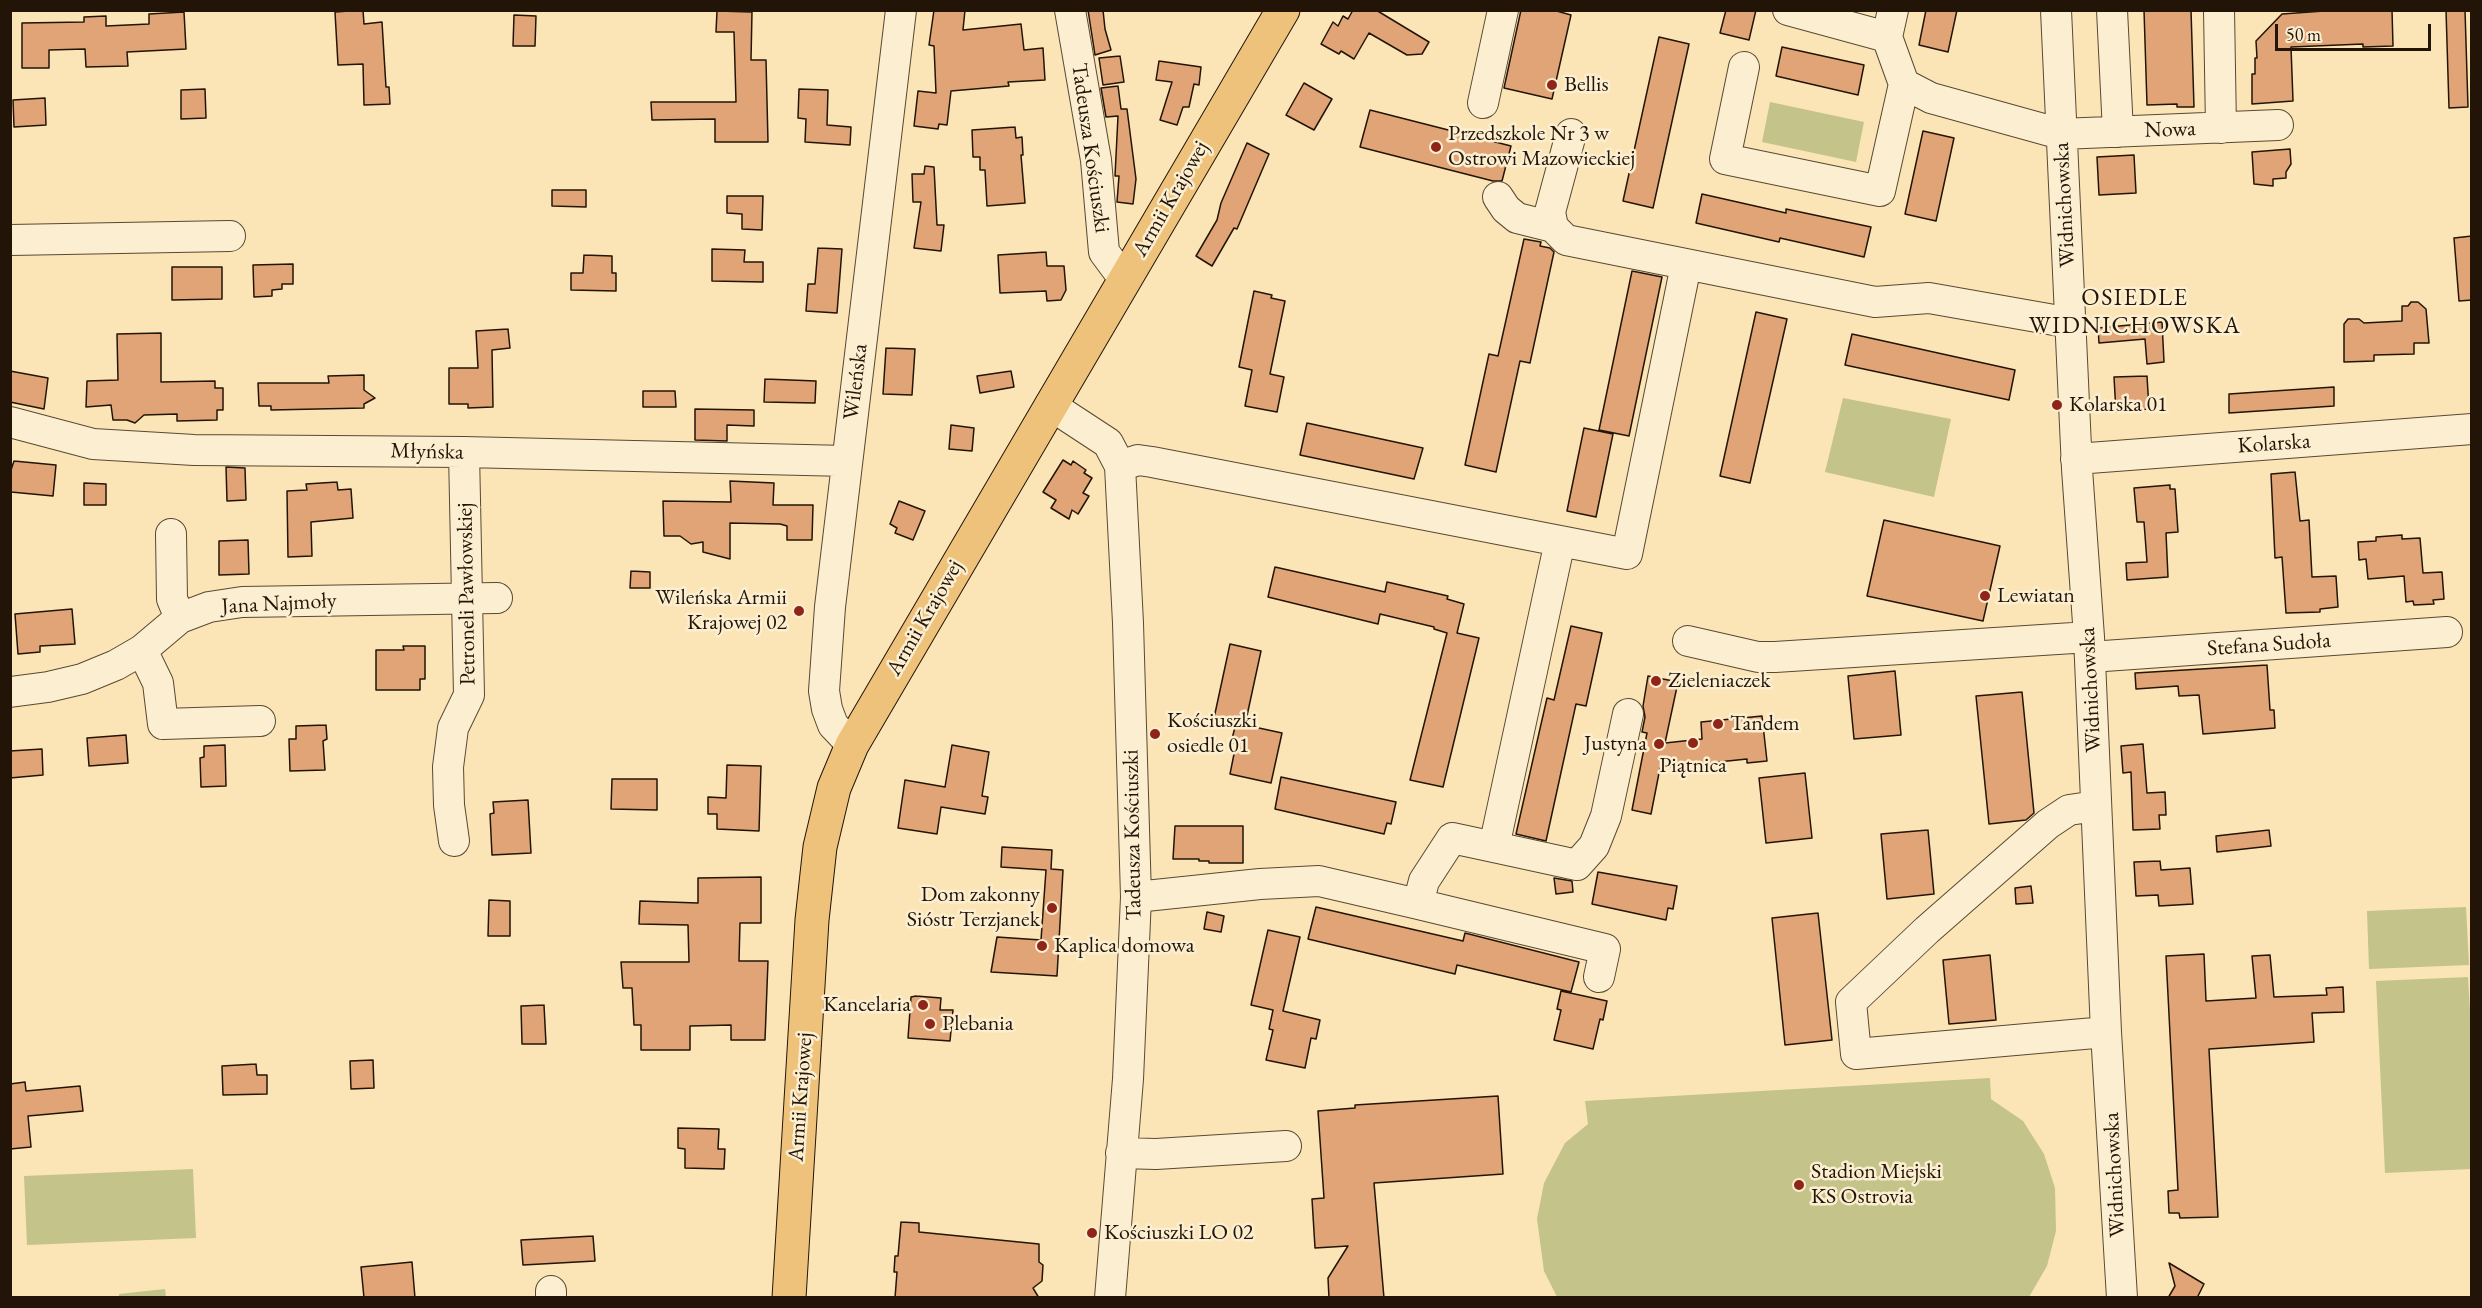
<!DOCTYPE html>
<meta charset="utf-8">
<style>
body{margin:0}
#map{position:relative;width:2482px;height:1308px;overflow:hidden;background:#fbe5b6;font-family:"EB Garamond",serif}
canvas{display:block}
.frame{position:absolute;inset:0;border:12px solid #221507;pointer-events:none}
.scale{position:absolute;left:2275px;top:24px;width:156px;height:27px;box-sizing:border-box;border:3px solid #221507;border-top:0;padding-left:8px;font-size:18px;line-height:21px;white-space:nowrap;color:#221507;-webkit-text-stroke:4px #fceed0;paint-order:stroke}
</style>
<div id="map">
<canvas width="2482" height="1308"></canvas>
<div class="frame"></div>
<div class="scale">50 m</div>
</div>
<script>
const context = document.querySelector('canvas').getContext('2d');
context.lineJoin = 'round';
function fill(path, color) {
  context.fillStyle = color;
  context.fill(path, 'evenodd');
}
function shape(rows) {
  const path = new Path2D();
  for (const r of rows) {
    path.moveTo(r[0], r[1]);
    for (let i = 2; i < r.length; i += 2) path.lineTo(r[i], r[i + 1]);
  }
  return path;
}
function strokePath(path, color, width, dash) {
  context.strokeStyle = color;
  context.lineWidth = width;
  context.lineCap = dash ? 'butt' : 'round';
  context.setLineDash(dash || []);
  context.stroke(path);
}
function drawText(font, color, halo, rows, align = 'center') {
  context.font = font + ' "EB Garamond",serif';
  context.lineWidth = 5;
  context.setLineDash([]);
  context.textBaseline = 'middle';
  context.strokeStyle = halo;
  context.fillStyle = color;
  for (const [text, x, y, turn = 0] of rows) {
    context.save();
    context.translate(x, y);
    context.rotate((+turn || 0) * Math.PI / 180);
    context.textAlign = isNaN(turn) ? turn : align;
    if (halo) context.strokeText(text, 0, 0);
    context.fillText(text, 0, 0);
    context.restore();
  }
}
const green = shape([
 [1770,102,1864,122,1856,162,1762,142],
 [1843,398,1951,419,1934,497,1825,472],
 [2466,907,2469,965,2369,969,2367,911],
 [2468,977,2472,1044,2471,1169,2385,1173,2376,981],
 [1990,1078,1991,1099,2023,1121,2044,1154,2055,1188,2056,1231,2047,1266,2029,1297,1557,1297,1544,1271,1537,1219,1544,1183,1565,1143,1588,1124,1585,1101],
 [193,1169,196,1238,27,1245,24,1176],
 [165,1289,166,1297,119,1297,119,1294]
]);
const building = shape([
 [363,10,364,24,382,22,386,87,389,87,390,104,364,105,363,64,338,65,335,12,363,10],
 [934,10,965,10,963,30,1021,24,1024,50,1043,48,1045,80,1008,82,1009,86,951,91,947,125,939,124,938,129,914,126,918,91,936,93,934,46,929,45,934,10],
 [1088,10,1103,10,1105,29,1111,50,1095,55,1088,10],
 [1353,10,1376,10,1429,42,1422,54,1407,55,1369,33,1354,59,1341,51,1339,54,1321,44,1333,22,1338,26,1343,16,1348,19,1353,10],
 [1521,10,1553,10,1571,15,1552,99,1504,88,1521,10],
 [1726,10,1756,10,1749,40,1720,33,1726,10],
 [1926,10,1957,10,1948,52,1919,45,1926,10],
 [2144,10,2191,10,2194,107,2177,107,2177,104,2147,105,2144,10],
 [2338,10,2392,10,2393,46,2363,47,2363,44,2291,47,2293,101,2252,104,2252,74,2255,74,2255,58,2257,58,2256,41,2282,14,2338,10],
 [2446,10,2465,10,2468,107,2449,108,2446,10],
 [717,11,752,12,751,60,766,60,768,142,715,142,715,119,652,120,651,102,736,102,734,32,716,32,717,11],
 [184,12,186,49,127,52,128,66,86,67,85,49,49,50,49,68,22,68,22,23,84,22,84,17,106,16,106,26,149,24,149,14,184,12],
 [514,15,536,16,535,46,513,46,514,15],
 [1659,37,1689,44,1653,208,1623,201,1659,37],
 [1782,47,1864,65,1858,95,1776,76,1782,47],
 [1120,56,1124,82,1103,85,1099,58,1120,56],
 [1159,61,1201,67,1199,85,1194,84,1189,107,1183,107,1177,125,1160,120,1172,82,1156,80,1159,61],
 [1304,83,1332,99,1314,130,1286,115,1304,83],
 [1118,86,1121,109,1127,109,1136,179,1133,204,1117,202,1119,176,1115,176,1118,116,1106,117,1101,88,1118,86],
 [205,89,206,118,181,119,181,90,205,89],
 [799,89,828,90,827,125,851,127,850,145,805,142,806,119,798,118,799,89],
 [45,98,46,125,14,127,13,100,45,98],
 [1370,110,1511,146,1502,181,1493,181,1360,147,1370,110],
 [1015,127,1016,138,1022,137,1023,155,1021,155,1025,203,987,206,985,170,980,170,980,157,973,157,972,130,1015,127],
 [1923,131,1954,138,1936,221,1905,214,1923,131],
 [1247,143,1269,154,1237,229,1234,228,1212,266,1196,256,1217,220,1221,203,1247,143],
 [2290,149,2291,164,2286,172,2286,178,2273,179,2273,186,2254,184,2252,152,2290,149],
 [2134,155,2136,193,2099,195,2097,157,2134,155],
 [925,166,934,167,937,225,944,225,941,251,914,248,921,202,913,202,912,174,924,174,925,166],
 [552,190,586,190,586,207,552,206,552,190],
 [1702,194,1786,213,1786,209,1871,227,1864,257,1780,238,1779,242,1696,223,1702,194],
 [727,196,763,196,762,230,742,229,742,214,727,213,727,196],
 [2472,236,2472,300,2459,301,2454,238,2472,236],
 [1524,239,1541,242,1540,246,1550,248,1554,252,1530,363,1520,361,1496,472,1465,465,1489,354,1498,356,1524,239],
 [818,248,842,249,837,313,806,311,808,284,815,284,818,248],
 [712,249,745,250,744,262,763,262,763,282,712,281,712,249],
 [1046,252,1047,266,1064,266,1066,290,1061,300,1047,301,1046,291,1000,293,998,255,1046,252],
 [584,255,612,256,612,273,616,273,616,291,571,290,571,273,583,273,584,255],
 [293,264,293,284,282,284,282,289,272,290,272,296,254,297,253,265,293,264],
 [172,267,222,267,222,299,172,300,172,267],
 [1632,271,1662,277,1629,436,1599,430,1632,271],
 [1254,291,1272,295,1271,298,1285,301,1270,374,1284,377,1277,412,1245,406,1252,370,1239,367,1254,291],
 [2411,302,2418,302,2426,309,2429,343,2414,343,2414,354,2374,355,2374,361,2344,362,2344,324,2348,319,2359,319,2364,323,2402,321,2402,306,2408,306,2411,302],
 [1756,312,1787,319,1750,483,1720,476,1756,312],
 [2162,322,2164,362,2147,364,2145,339,2099,343,2098,328,2162,322],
 [508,329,510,348,492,350,493,407,468,408,468,404,449,404,449,368,478,368,476,331,508,329],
 [161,333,161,382,215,381,215,388,223,388,223,410,217,410,217,420,177,421,177,414,144,415,135,423,127,420,113,420,111,405,86,407,87,381,118,380,117,334,161,333],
 [1852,334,2015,370,2009,400,1845,365,1852,334],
 [886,348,915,349,912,395,883,394,886,348],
 [10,371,48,378,44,409,10,402,10,371],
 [1011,371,1014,387,980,393,977,376,1011,371],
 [364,375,364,390,375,398,364,404,364,408,271,410,271,406,259,406,258,383,329,383,328,376,364,375],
 [2147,376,2149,409,2116,412,2114,377,2147,376],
 [765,379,816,381,815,403,764,402,765,379],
 [2334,387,2334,406,2229,413,2229,394,2334,387],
 [643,391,675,391,676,407,643,407,643,391],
 [695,409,754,410,754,426,727,425,727,441,695,440,695,409],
 [1307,423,1423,448,1414,479,1300,455,1307,423],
 [951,425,974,428,972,451,949,449,951,425],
 [1584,428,1613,434,1596,517,1567,511,1584,428],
 [1063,460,1071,465,1073,461,1086,470,1084,473,1092,478,1083,493,1089,496,1078,514,1072,510,1069,519,1051,508,1056,500,1043,492,1063,460],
 [14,461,56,465,53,496,11,492,10,473,14,461],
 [226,467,245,468,246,500,227,501,226,467],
 [2295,472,2300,521,2309,520,2312,577,2336,576,2338,607,2320,609,2320,612,2286,613,2282,557,2275,558,2271,474,2295,472],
 [730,481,774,483,773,505,813,505,812,540,787,540,787,526,780,524,730,523,730,559,703,552,703,542,691,544,680,536,664,536,663,501,731,502,730,481],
 [337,482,338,490,351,489,353,518,311,522,312,556,288,557,287,491,307,490,306,484,337,482],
 [84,483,106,484,106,505,84,505,84,483],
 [2170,485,2170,489,2175,489,2178,532,2166,533,2168,577,2127,580,2126,563,2147,562,2144,522,2137,522,2134,488,2170,485],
 [899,501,925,511,913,540,895,533,897,528,890,524,899,501],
 [1884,520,2000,546,1983,621,1867,596,1884,520],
 [2402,535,2402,539,2420,538,2423,573,2442,572,2444,599,2433,600,2434,604,2414,605,2413,601,2406,602,2404,576,2368,579,2366,559,2359,560,2358,542,2376,541,2376,537,2402,535],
 [248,540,249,574,219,575,219,541,248,540],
 [1275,567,1385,592,1387,582,1448,596,1447,599,1464,604,1457,633,1479,638,1443,787,1410,780,1447,633,1434,629,1434,627,1380,614,1378,624,1268,597,1275,567],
 [631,571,650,572,650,588,630,588,631,571],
 [72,609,75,644,40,646,40,652,18,654,15,614,72,609],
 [1571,626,1602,633,1586,706,1576,704,1546,841,1516,834,1547,698,1554,700,1571,626],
 [1230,644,1261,651,1245,725,1214,718,1230,644],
 [403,646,425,646,425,679,420,679,420,690,376,690,376,650,404,650,403,646],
 [2267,665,2270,710,2274,710,2275,728,2203,734,2199,695,2179,696,2178,686,2136,689,2135,673,2267,665],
 [1895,671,1901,735,1854,739,1848,676,1895,671],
 [1648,676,1678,682,1665,743,1702,739,1701,722,1762,716,1767,761,1747,763,1747,759,1660,768,1651,814,1632,810,1647,733,1642,732,1645,717,1643,706,1648,676],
 [2022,692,2034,813,2026,820,1989,824,1976,696,2022,692],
 [1236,723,1282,733,1271,783,1230,774,1236,744,1231,743,1236,723],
 [326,725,327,739,323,741,325,770,290,771,289,739,296,739,296,726,326,725],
 [126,735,128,763,89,766,87,738,126,735],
 [2143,744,2147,793,2165,792,2166,815,2159,815,2160,829,2133,830,2131,772,2123,773,2121,746,2143,744],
 [225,745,226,786,201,787,200,758,204,757,204,746,225,745],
 [952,745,989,752,982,796,988,797,985,814,941,807,937,834,898,828,905,780,945,787,952,745],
 [42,749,43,775,10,778,10,751,42,749],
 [727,765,761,766,759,831,717,829,717,814,708,814,708,797,726,798,727,765],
 [1805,773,1812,838,1766,843,1759,778,1805,773],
 [1281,777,1396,802,1391,824,1387,823,1384,834,1275,809,1281,777],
 [612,779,657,779,657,810,611,809,612,779],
 [528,800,531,853,492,855,490,814,494,813,493,802,528,800],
 [1175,826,1243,826,1243,863,1209,863,1209,861,1199,861,1199,859,1173,859,1175,826],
 [1928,830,1934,894,1887,899,1881,834,1928,830],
 [2269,830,2271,846,2217,852,2216,836,2269,830],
 [1002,847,1052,850,1051,869,1063,870,1057,976,991,972,997,937,1041,940,1046,870,1001,867,1002,847],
 [2160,861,2161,870,2190,868,2193,904,2159,906,2158,895,2136,896,2134,862,2160,861],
 [1598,872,1677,886,1673,909,1668,908,1666,920,1592,904,1598,872],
 [761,877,761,923,740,923,739,961,768,961,765,1040,731,1040,731,1025,690,1026,690,1050,641,1050,641,1025,634,1025,632,988,623,988,621,962,689,962,688,925,639,924,640,901,698,903,698,878,761,877],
 [1554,878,1572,881,1573,892,1556,894,1554,878],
 [2031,886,2033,903,2016,904,2015,888,2031,886],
 [489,900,510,901,510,936,488,936,489,900],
 [1316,907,1463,941,1465,933,1579,962,1571,992,1457,965,1455,974,1308,939,1316,907],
 [1207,912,1224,916,1221,932,1204,929,1207,912],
 [1818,913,1832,1040,1785,1045,1772,918,1818,913],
 [1268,930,1300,937,1283,1011,1320,1020,1316,1039,1311,1038,1305,1068,1266,1060,1273,1030,1269,1029,1273,1010,1251,1005,1268,930],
 [2204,954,2206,1001,2256,998,2252,956,2270,955,2274,997,2327,995,2326,988,2343,987,2344,1012,2312,1013,2314,1042,2209,1049,2218,1217,2180,1218,2179,1213,2169,1213,2168,1191,2178,1190,2166,956,2204,954],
 [1990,955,1996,1020,1949,1024,1943,960,1990,955],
 [1561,991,1607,1001,1603,1020,1600,1019,1593,1049,1554,1040,1561,1010,1557,1009,1561,991],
 [916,996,941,998,940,1010,953,1010,950,1041,908,1038,911,997,916,996],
 [544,1005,546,1044,522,1044,521,1006,544,1005],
 [373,1060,374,1088,351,1089,350,1061,373,1060],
 [256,1064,257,1075,267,1075,267,1094,223,1095,222,1066,256,1064],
 [25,1082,26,1091,80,1086,83,1111,28,1116,31,1147,10,1149,10,1084,25,1082],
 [1498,1096,1503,1174,1374,1183,1384,1298,1329,1298,1328,1278,1348,1246,1315,1248,1312,1199,1324,1198,1318,1111,1355,1108,1355,1105,1498,1096],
 [678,1128,719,1129,718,1149,725,1149,724,1169,685,1168,685,1149,678,1148,678,1128],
 [901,1222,919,1223,919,1232,1039,1244,1039,1262,1043,1265,1042,1281,1033,1288,1039,1298,895,1298,897,1272,894,1272,895,1256,898,1256,901,1222],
 [593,1236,595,1261,523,1265,521,1240,593,1236],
 [412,1262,415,1298,364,1298,361,1267,412,1262],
 [2169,1263,2204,1284,2197,1298,2168,1298,2175,1286,2169,1263]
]);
const minor = shape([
 [1070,10,1096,160,1104,252,1124,279],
 [1788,10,1887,37],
 [1893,10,1887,37,1904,84,1931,98,2061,134,2278,125],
 [2056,10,2077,469,2089,637,2106,1032,2122,1298],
 [2112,10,2118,132],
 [2219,10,2221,128],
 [1744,67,1725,159,1880,191,1904,84],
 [1483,103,1503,10],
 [1571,134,1550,212,1553,227,1566,240,1875,302,1929,298,2071,323],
 [1498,197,1506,209,1517,218,1553,227],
 [10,240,230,236],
 [1050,405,1108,443,1120,466,1128,623,1136,897,1128,1079,1110,1298],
 [10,422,93,444,194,450,464,452,847,461],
 [2076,459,2472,429],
 [1120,466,1138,460,1152,462,1560,541],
 [171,534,172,599,180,618],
 [1688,641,1758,657,1775,657,2089,637],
 [142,650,158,683,163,724,260,721],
 [2090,657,2447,632],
 [10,692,48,687,82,679,116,665,142,650,180,618,209,607,242,602,497,598],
 [852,745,833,725,827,709,824,691,830,607,901,10],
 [2096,806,2069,810,2048,824,1927,930,1851,1002,1856,1054,2106,1032],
 [454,841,449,805,448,767,453,728,469,695,464,452],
 [1494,847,1577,865,1594,846,1606,816,1628,714],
 [1136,897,1260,884,1319,881,1418,904,1424,881,1452,838,1494,847,1560,541,1627,554,1686,265],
 [1418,904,1605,949,1599,977],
 [1121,1153,1156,1154,1286,1146],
 [551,1291,551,1298]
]);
const major = shape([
 [789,1298,812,920,820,847,834,788,852,745,1283,10]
]);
const markers = [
 [1552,85,6,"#8f2418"],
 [1436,147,6,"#8f2418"],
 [2057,405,6,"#8f2418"],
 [1985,596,6,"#8f2418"],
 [799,611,6,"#8f2418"],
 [1656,681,6,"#8f2418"],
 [1718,724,6,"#8f2418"],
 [1155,734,6,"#8f2418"],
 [1693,743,6,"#8f2418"],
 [1659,744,6,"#8f2418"],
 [1052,908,6,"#8f2418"],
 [1042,946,6,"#8f2418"],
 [923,1005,6,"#8f2418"],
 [930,1024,6,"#8f2418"],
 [1799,1185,6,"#8f2418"],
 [1092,1233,6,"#8f2418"]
];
const poiNames = [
 ["Bellis",1564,85],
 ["Przedszkole Nr 3 w",1448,134],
 ["Ostrowi Mazowieckiej",1448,159],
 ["Kolarska 01",2069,405],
 ["Lewiatan",1997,596],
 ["Wileńska Armii",787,598,"right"],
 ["Krajowej 02",787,623,"right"],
 ["Zieleniaczek",1668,681],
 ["Kościuszki",1167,721],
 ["osiedle 01",1167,746],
 ["Tandem",1730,724],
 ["Justyna",1647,744,"right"],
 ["Piątnica",1693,766,"center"],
 ["Dom zakonny",1040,895,"right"],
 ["Sióstr Terzjanek",1040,920,"right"],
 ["Kaplica domowa",1054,946],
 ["Kancelaria",911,1005,"right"],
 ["Plebania",942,1024],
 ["Stadion Miejski",1811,1172],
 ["KS Ostrovia",1811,1197],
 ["Kościuszki LO 02",1104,1233]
];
const streetNames = [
 ["Nowa",2170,130,-2],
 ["Tadeusza Kościuszki",1090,148,82],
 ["Armii Krajowej",1171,199,-60],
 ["Widnichowska",2065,205,-93],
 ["Wileńska",856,382,-83],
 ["Kolarska",2274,444,-4],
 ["Młyńska",427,452,1],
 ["Petroneli Pawłowskiej",467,594,-91],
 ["Jana Najmoły",279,604,-3],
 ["Armii Krajowej",925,618,-60],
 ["Stefana Sudoła",2269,645,-4],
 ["Widnichowska",2091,690,-93],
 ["Tadeusza Kościuszki",1133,835,-91],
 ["Armii Krajowej",801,1097,-86],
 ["Widnichowska",2115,1175,-93]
];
const neighbourhoodNames = [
 ["OSIEDLE",2135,298],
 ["WIDNICHOWSKA",2135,326]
];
fill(green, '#c3c38a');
fill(building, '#e0a477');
strokePath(building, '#221507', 1.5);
strokePath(minor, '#584933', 32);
strokePath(major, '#221507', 35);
strokePath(minor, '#fceed0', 30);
strokePath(major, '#eec27b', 33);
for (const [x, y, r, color] of markers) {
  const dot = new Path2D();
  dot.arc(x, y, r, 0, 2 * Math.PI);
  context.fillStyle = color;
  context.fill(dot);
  strokePath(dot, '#fceed0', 2);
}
drawText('22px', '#221507', '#fceed0', poiNames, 'left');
drawText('22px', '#221507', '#fceed0', streetNames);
context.letterSpacing = '1.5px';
drawText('24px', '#221507', '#fceed0', neighbourhoodNames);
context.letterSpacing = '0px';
</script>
